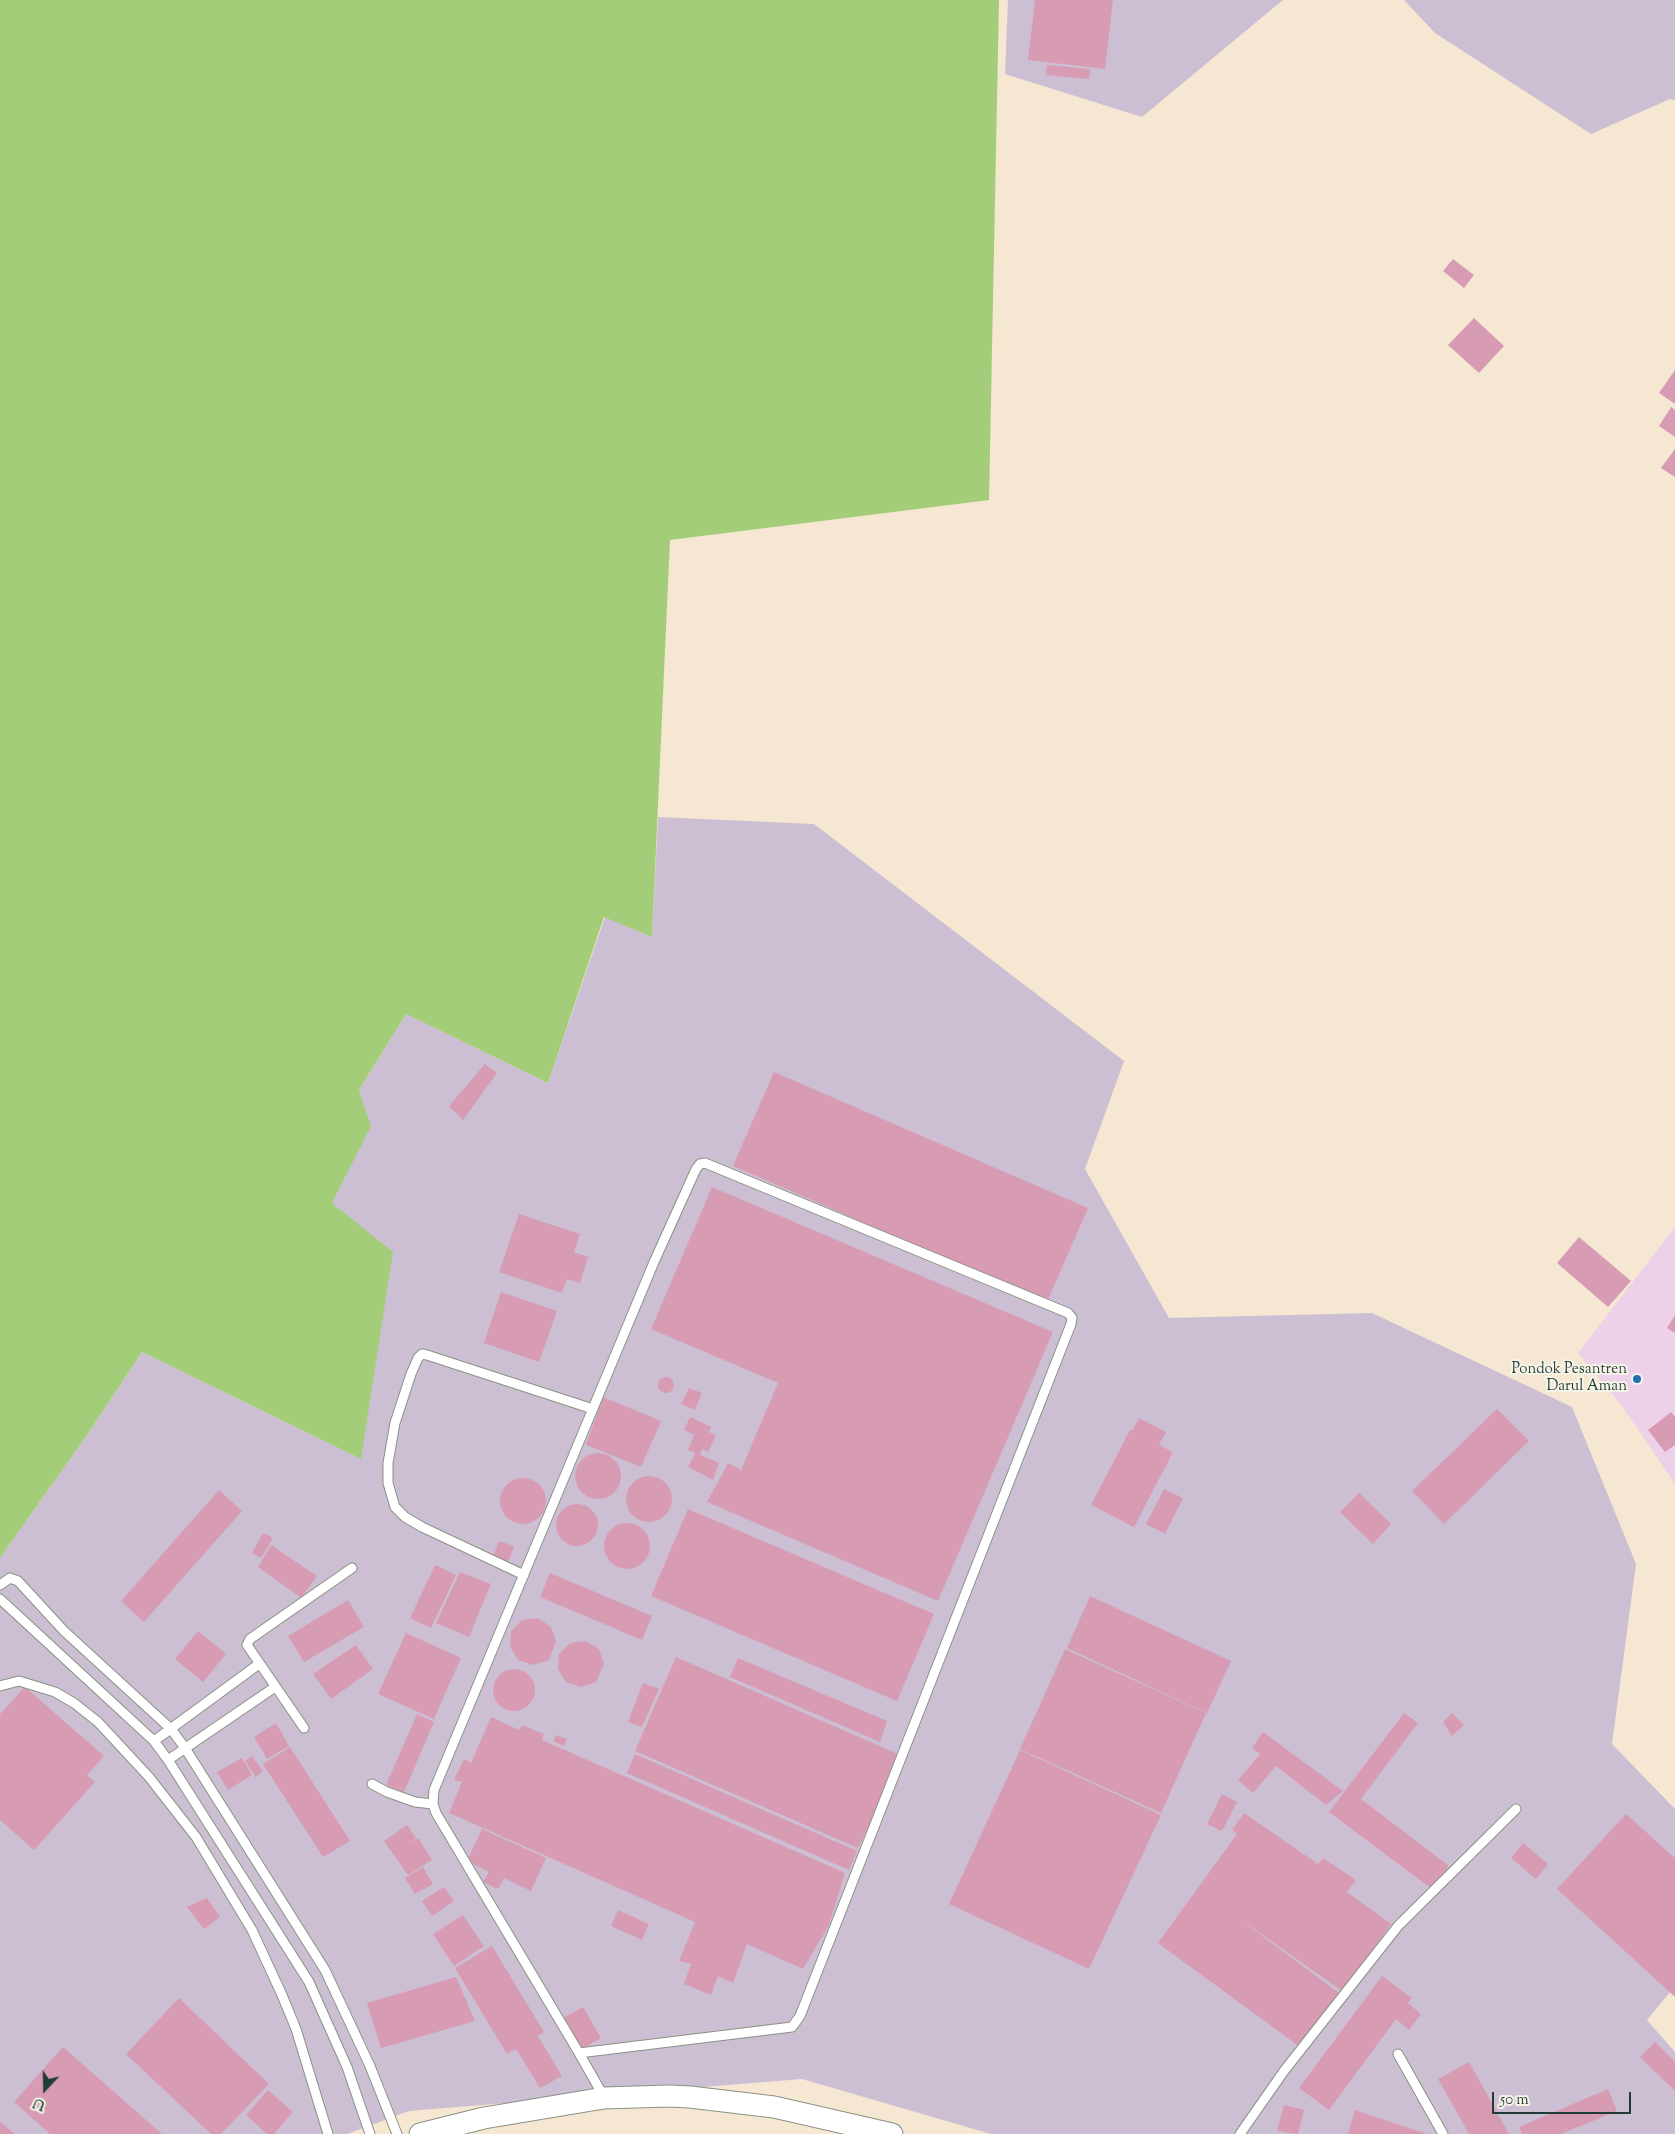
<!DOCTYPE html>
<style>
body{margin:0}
#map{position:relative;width:1675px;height:2134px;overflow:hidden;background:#f5e7d2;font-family:"Sorts Mill Goudy",serif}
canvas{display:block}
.north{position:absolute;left:20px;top:2064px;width:50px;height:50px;-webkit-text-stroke:4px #f7f3e8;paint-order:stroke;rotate:201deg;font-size:14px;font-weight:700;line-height:20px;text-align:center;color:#1f3d34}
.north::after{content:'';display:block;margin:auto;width:18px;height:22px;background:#1f3d34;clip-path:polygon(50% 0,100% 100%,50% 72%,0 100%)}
.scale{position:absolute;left:1492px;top:2092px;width:139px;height:22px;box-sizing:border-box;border:2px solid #1f3d34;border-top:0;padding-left:6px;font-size:15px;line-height:18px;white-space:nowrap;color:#1f3d34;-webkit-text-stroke:4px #f7f3e8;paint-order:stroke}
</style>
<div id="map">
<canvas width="1675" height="2134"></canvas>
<div class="north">U</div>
<div class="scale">50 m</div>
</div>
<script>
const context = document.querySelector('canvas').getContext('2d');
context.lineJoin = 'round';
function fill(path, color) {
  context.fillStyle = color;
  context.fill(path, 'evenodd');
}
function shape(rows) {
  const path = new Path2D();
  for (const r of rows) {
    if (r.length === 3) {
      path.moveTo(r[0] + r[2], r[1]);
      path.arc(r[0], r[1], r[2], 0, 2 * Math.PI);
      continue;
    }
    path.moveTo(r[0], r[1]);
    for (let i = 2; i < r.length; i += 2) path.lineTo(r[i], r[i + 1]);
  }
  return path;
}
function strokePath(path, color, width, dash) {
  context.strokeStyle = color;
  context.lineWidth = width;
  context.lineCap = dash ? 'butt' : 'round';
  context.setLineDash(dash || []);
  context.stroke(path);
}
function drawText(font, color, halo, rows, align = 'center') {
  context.font = font + ' "Sorts Mill Goudy",serif';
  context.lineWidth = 4;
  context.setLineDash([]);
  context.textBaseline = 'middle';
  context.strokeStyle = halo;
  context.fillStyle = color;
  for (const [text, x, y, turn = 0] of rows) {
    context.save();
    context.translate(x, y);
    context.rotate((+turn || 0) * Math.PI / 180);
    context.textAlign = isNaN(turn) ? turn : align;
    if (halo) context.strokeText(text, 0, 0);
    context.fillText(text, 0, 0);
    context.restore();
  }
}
const built = shape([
 [1675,1227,1675,1484,1622,1406,1578,1353]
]);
const industrial = shape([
 [1008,0,1283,0,1142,117,1005,74],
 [1404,0,1675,0,1675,100,1670,99,1591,134,1435,33],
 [658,817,814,824,1124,1061,1085,1169,1169,1318,1372,1313,1572,1407,1636,1564,1612,1744,1675,1809,1675,1986,1647,2020,1675,2052,1675,2134,991,2134,802,2079,409,2111,347,2134,0,2134,0,1558,85,1438,142,1352,361,1459,332,1203,370,1126,359,1090,406,1014,548,1083,605,917,652,937]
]);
const green = shape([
 [0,0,999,0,989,500,670,540,652,937,604,917,548,1083,406,1014,359,1090,371,1126,332,1203,393,1252,361,1459,142,1352,85,1438,0,1558]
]);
const building = shape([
 [1035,0,1113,0,1105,69,1028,60],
 [1047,65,1090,69,1089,79,1046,75],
 [1453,259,1474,275,1464,288,1443,271],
 [1474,318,1504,346,1479,373,1448,345],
 [1675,370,1675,404,1659,393],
 [1671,407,1675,410,1675,437,1659,426],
 [1675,449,1675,477,1661,468],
 [485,1064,497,1073,463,1120,449,1106],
 [774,1072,1088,1208,1047,1302,733,1166],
 [712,1187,1053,1332,938,1601,707,1502,728,1463,741,1470,778,1383,651,1329],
 [519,1214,580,1234,574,1252,588,1257,580,1283,567,1279,562,1293,499,1272],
 [1579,1237,1631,1281,1608,1307,1557,1263],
 [501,1292,557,1311,539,1362,484,1343],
 [1675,1315,1675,1333,1667,1328],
 [666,1385,8],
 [689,1388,702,1393,695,1410,681,1404],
 [603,1397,661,1421,641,1467,586,1445],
 [1497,1409,1529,1441,1444,1524,1412,1491],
 [1671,1412,1675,1417,1675,1445,1665,1452,1648,1430],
 [690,1417,711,1427,709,1432,716,1435,708,1452,702,1449,700,1455,719,1463,713,1480,688,1467,695,1453,688,1450,694,1435,684,1430],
 [1139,1418,1166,1432,1159,1445,1173,1452,1134,1527,1091,1505,1130,1430,1132,1431],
 [598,1476,23],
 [649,1499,23],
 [523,1501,23],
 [1164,1489,1183,1498,1165,1534,1146,1524],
 [219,1490,242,1511,144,1622,121,1601],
 [1359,1493,1391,1524,1373,1544,1340,1512],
 [577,1525,21],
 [688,1509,934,1614,897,1701,651,1596],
 [627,1546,23],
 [263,1533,273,1538,261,1558,252,1553],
 [499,1541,514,1546,508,1562,493,1557],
 [271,1545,317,1576,301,1598,258,1567],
 [435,1565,456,1575,431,1628,410,1618],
 [460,1572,491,1584,469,1637,436,1623],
 [550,1573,652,1616,642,1640,540,1597],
 [1090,1596,1231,1661,1207,1713,1067,1648],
 [348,1600,364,1627,304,1662,288,1636],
 [538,1618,551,1627,556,1641,549,1660,533,1665,518,1660,510,1647,511,1631,522,1620],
 [198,1631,226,1654,203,1682,175,1659],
 [406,1633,461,1658,434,1719,378,1694],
 [586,1641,599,1649,604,1664,596,1682,581,1687,566,1682,558,1669,559,1654,570,1643],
 [356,1645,373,1669,331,1699,313,1674],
 [1065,1649,1206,1713,1161,1813,1020,1749],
 [676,1657,898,1754,878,1807,858,1848,635,1751],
 [738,1658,887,1721,880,1742,730,1677],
 [514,1690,21],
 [643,1683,659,1689,642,1727,628,1722],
 [25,1687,104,1756,87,1775,95,1782,34,1850,0,1820,0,1714],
 [1404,1713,1418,1723,1361,1799,1449,1866,1432,1889,1329,1812],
 [1452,1713,1464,1725,1452,1736,1443,1722],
 [417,1714,434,1722,404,1792,386,1785],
 [491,1717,519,1730,522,1725,544,1734,542,1740,845,1873,829,1925,803,1969,747,1944,733,1983,718,1976,711,1995,684,1984,691,1964,679,1961,695,1922,449,1813,462,1782,454,1780,464,1759,471,1763],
 [276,1723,289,1746,267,1759,254,1737],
 [1263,1732,1343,1791,1326,1805,1276,1766,1253,1793,1238,1780,1260,1754,1252,1748],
 [556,1735,567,1739,564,1746,553,1741],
 [290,1747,350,1841,323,1857,263,1764],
 [1020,1750,1161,1815,1089,1969,949,1904],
 [635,1754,857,1851,849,1870,627,1773],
 [252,1756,263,1771,256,1777,245,1761],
 [242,1758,252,1775,228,1790,217,1772],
 [1222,1794,1237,1802,1222,1831,1207,1824],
 [1244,1813,1318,1864,1323,1858,1356,1880,1347,1892,1391,1924,1342,1991,1234,1915,1339,1993,1300,2047,1158,1943,1237,1834,1232,1830],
 [1626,1814,1675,1858,1675,1997,1557,1889],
 [407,1825,416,1838,409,1844,418,1838,432,1860,408,1875,384,1841],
 [482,1829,546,1858,531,1891,504,1878,498,1889,483,1882,489,1872,467,1861],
 [1523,1843,1548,1864,1536,1879,1511,1858],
 [423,1867,433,1884,415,1894,405,1878],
 [444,1887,454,1901,432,1916,422,1901],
 [207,1898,220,1917,204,1929,187,1907],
 [618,1910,649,1924,642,1940,611,1926],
 [463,1915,484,1946,454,1966,433,1934],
 [492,1946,544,2032,538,2036,562,2076,540,2088,516,2049,507,2054,455,1968],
 [1382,1976,1412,1998,1408,2003,1421,2014,1409,2030,1396,2019,1329,2110,1299,2088],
 [456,1977,475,2021,381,2048,367,2003],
 [179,1998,269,2084,221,2134,211,2134,126,2054],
 [583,2007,601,2038,582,2049,563,2018],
 [1655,2042,1675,2062,1675,2091,1640,2057],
 [63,2047,162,2134,50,2134,14,2102],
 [1469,2062,1509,2134,1469,2134,1438,2079],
 [1608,2089,1617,2111,1561,2134,1522,2134,1519,2127],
 [268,2090,293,2112,274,2134,267,2134,246,2115],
 [1284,2105,1304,2110,1298,2134,1277,2131],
 [1355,2110,1427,2134,1348,2134],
 [0,2122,15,2134,0,2134]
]);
const service = shape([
 [524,1575,422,1527,405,1517,395,1507,388,1483,388,1463,395,1423,411,1374,418,1358,422,1354,427,1355,593,1409],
 [0,1585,10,1578,18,1581,64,1631,171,1729,185,1748,325,1970,370,2066,397,2134],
 [0,1599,154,1741,168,1760,309,1982,347,2067,370,2134],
 [0,1686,19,1681,55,1692,74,1703,98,1722,149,1777,196,1837,252,1930,282,1995,296,2029,328,2134],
 [304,1728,247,1645,250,1639,352,1568],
 [154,1741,259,1664],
 [168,1760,275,1687],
 [372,1784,387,1792,415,1802,433,1804],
 [579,2053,436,1813,433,1804,434,1790,654,1262,696,1169,700,1164,705,1163,1068,1313,1072,1318,1071,1324,800,2016,792,2027,579,2053,604,2097],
 [1398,2054,1443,2134],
 [1240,2134,1284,2071,1398,1926,1516,1809]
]);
const tertiary = shape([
 [420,2134,484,2118,604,2098,669,2096,690,2097,774,2107,892,2134]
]);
const markers = [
 [1637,1379,5,"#1f6fb2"]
];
const poiNames = [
 ["Pondok Pesantren",1627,1370],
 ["Darul Aman",1627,1387]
];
fill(built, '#edd1e9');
fill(industrial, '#ccbfd4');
fill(green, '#a3cd79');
fill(building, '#d79cb4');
strokePath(service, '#8a9283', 11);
strokePath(tertiary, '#8a9283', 23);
strokePath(service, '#fff', 9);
strokePath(tertiary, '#fff', 21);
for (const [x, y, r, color] of markers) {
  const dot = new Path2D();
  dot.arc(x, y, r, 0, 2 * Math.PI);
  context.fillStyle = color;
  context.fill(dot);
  strokePath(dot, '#f7f3e8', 2);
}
drawText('15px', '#1f3d34', '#f7f3e8', poiNames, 'right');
</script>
